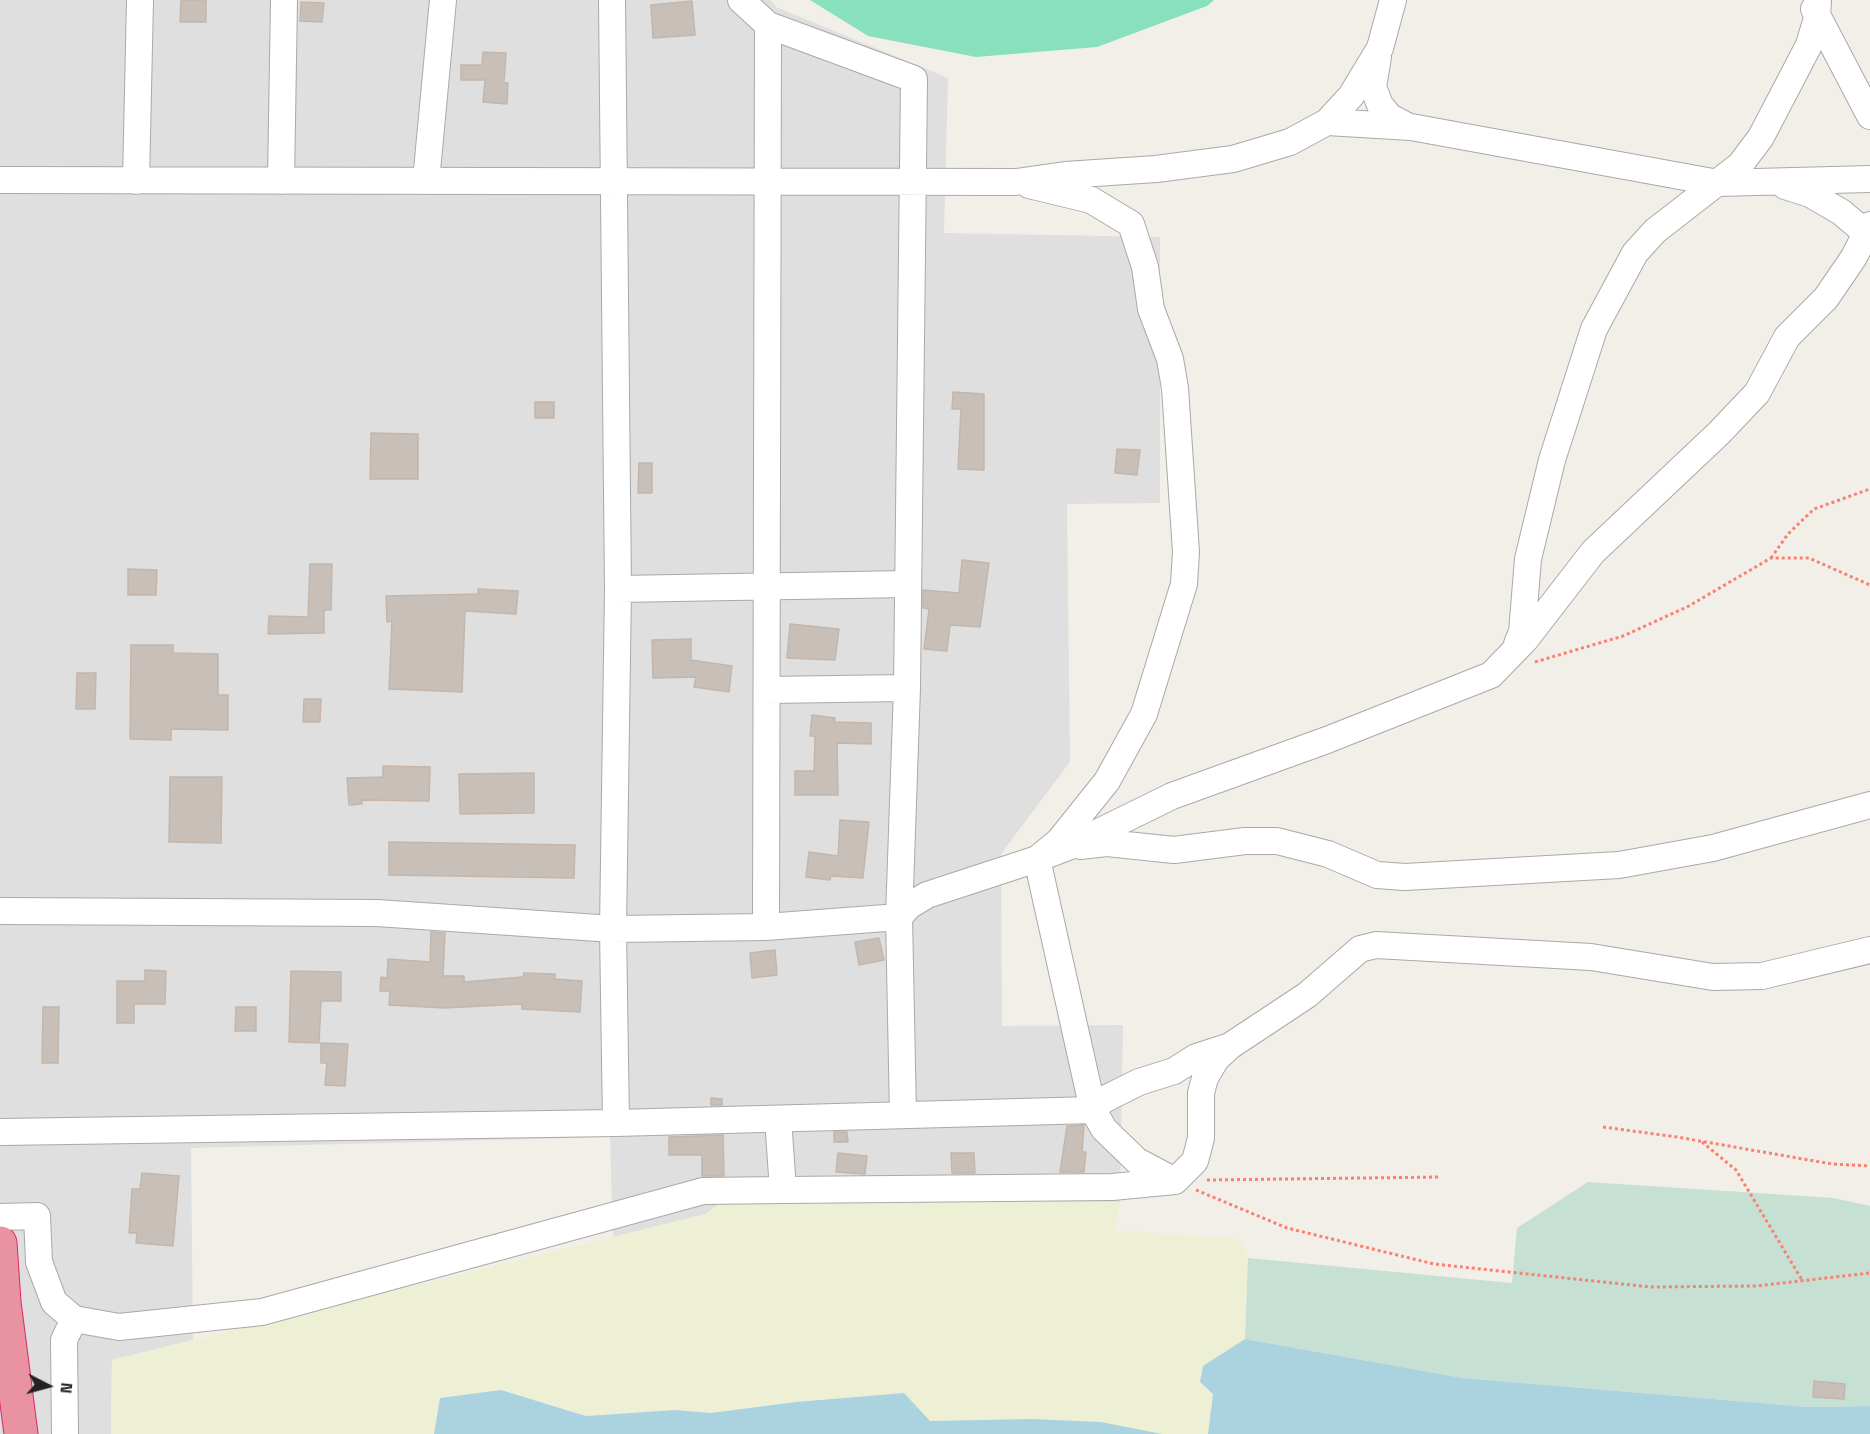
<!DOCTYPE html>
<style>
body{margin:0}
#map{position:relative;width:1870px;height:1434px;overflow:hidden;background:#f2efe9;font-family:"Space Grotesk",sans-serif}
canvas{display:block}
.north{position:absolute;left:18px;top:1356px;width:60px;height:60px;-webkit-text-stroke:4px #fff;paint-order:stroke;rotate:96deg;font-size:16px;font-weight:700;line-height:24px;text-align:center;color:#222}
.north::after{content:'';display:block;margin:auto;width:21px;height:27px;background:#222;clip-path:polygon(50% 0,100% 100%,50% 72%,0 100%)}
</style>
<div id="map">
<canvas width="1870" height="1434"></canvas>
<div class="north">N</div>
</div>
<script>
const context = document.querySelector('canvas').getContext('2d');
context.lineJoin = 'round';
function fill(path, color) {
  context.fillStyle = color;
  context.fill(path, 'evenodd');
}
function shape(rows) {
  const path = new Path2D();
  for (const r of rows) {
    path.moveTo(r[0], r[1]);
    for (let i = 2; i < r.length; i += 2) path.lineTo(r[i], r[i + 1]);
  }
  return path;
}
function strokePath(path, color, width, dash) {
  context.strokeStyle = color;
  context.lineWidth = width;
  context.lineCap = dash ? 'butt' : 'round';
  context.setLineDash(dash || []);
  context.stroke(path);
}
const residential = shape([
 [0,0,770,0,776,7,948,78,944,233,1160,237,1160,503,1067,504,1070,762,1001,854,1002,1026,1123,1025,1120,1202,724,1200,706,1214,613,1237,610,1137,191,1148,193,1340,112,1360,111,1434,0,1434]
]);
const farmland = shape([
 [724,1200,1120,1202,1115,1230,1240,1239,1248,1258,1245,1339,1203,1366,1213,1394,1208,1434,1162,1434,1101,1422,1032,1419,930,1421,796,1402,711,1413,675,1410,586,1416,538,1400,440,1398,434,1434,111,1434,112,1360,706,1214]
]);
const wetland = shape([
 [1588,1182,1834,1198,1870,1206,1870,1406,1808,1407,1463,1378,1245,1339,1248,1258,1512,1283,1517,1228]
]);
const pitch = shape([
 [810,0,1214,0,1207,6,1097,47,976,57,868,36]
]);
const water = shape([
 [1245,1339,1463,1378,1808,1407,1870,1406,1870,1434,1208,1434,1213,1394,1200,1382,1203,1366],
 [501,1390,586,1416,675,1410,711,1413,796,1402,904,1393,930,1421,1032,1419,1101,1422,1162,1434,434,1434,440,1398]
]);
const building = shape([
 [181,0,206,0,206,22,180,22,181,0],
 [692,1,695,35,653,38,651,5,692,1],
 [301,2,324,3,322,22,300,21,301,2],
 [483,52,506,53,504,83,508,83,507,104,483,102,485,80,461,80,461,65,482,65,483,52],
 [953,392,984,394,984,470,958,469,961,409,952,409,953,392],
 [535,402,554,402,554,418,535,418,535,402],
 [371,433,418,434,418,479,370,479,371,433],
 [1117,449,1140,450,1137,475,1115,473,1117,449],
 [639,463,652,463,652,493,638,493,639,463],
 [962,560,989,563,980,627,950,625,947,651,924,649,929,609,923,608,923,590,959,593,962,560],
 [310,564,332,564,331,610,324,610,324,633,268,634,269,616,308,617,310,564],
 [128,569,157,570,156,595,128,595,128,569],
 [478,589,518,591,516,614,465,611,462,692,389,689,392,621,387,622,386,596,478,594,478,589],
 [790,624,839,629,835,660,787,658,790,624],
 [691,639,691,660,732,666,729,692,694,687,696,677,653,678,652,640,691,639],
 [131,645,173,645,173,653,218,654,218,695,228,695,228,730,171,729,171,740,130,739,131,645],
 [77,673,96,673,95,709,76,709,77,673],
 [304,699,321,699,320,722,303,722,304,699],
 [812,715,835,718,834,722,871,723,871,744,837,743,838,795,795,795,795,771,814,771,815,736,810,736,812,715],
 [383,766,430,767,429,801,362,800,362,804,349,805,347,778,383,777,383,766],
 [534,773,534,813,460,814,459,774,534,773],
 [170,777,222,777,221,843,169,842,170,777],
 [840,820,869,822,863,878,831,876,830,880,806,877,809,852,838,856,840,820],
 [389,842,575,845,574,878,389,875,389,842],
 [431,932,445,933,443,976,464,976,464,982,523,977,524,973,555,974,555,979,582,981,580,1012,522,1009,522,1004,444,1008,389,1005,390,991,380,991,381,977,387,978,388,959,430,962,431,932],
 [879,938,884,960,859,965,855,942,879,938],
 [775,950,777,975,752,978,750,953,775,950],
 [145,970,166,971,165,1004,134,1004,134,1023,117,1023,117,981,145,981,145,970],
 [291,971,341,972,341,1001,321,1001,319,1043,289,1042,291,971],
 [43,1007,59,1007,58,1063,42,1063,43,1007],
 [236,1007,256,1007,256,1031,235,1031,236,1007],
 [321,1043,348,1044,345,1086,325,1085,327,1063,321,1063,321,1043],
 [711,1098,722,1099,722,1105,711,1105,711,1098],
 [1084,1125,1082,1152,1086,1152,1084,1172,1060,1172,1067,1126,1084,1125],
 [834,1132,847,1132,848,1142,834,1142,834,1132],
 [723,1135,724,1176,702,1176,702,1155,669,1155,669,1137,723,1135],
 [838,1153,867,1156,865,1174,836,1172,838,1153],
 [951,1153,974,1153,975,1173,952,1173,951,1153],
 [142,1173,179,1176,173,1246,136,1243,137,1233,129,1233,132,1189,140,1189,142,1173],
 [1814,1381,1845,1384,1844,1399,1813,1397,1814,1381]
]);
const path = shape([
 [1771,558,1788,534,1814,509,1870,489],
 [1535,662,1623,636,1687,607,1771,558,1809,558,1870,585],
 [1603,1127,1677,1137,1832,1164,1870,1166],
 [1702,1142,1736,1170,1802,1280],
 [1207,1180,1441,1177],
 [1196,1190,1287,1228,1434,1264,1650,1287,1756,1286,1870,1273]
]);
const minor = shape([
 [612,0,618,589,613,929,616,1123],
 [741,0,768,25,914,79,907,688,899,917,903,1115],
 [1814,9,1870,116],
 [1378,57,1373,87,1380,105,1390,117,1409,127],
 [1327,122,1351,96,1380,48,1393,0],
 [0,180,1016,182,1065,175,1156,169,1233,159,1290,142,1327,122,1411,127,1718,183,1870,179],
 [136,181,140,0],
 [281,181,284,0],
 [426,181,443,0],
 [1785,186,1810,194,1841,212,1866,233,1870,239],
 [618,589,908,584],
 [1517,644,1522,632,1528,559,1552,460,1594,329,1635,253,1655,231,1740,165,1761,137,1809,45,1817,18,1818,0],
 [767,690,907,688],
 [1080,846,1107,843,1174,850,1245,841,1277,841,1328,854,1377,875,1405,877,1619,865,1713,848,1870,805],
 [0,911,377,913,613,929,766,927,899,917,909,906,927,895,1037,859,1059,841,1107,781,1144,714,1184,584,1186,552,1175,388,1170,359,1151,309,1145,267,1131,224,1091,200,1029,185],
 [766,927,768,25],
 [0,1132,616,1123,1093,1110,1103,1100,1139,1082,1174,1071,1196,1057,1230,1046,1307,995,1360,949,1376,945,1591,957,1713,977,1762,976,1870,950],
 [1175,1181,1137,1161,1104,1129,1093,1110,1037,859,1068,847,1172,796,1327,740,1491,675,1525,640,1593,552,1719,433,1757,393,1787,337,1826,298,1854,257,1870,225],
 [783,1190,1112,1187,1175,1181,1195,1161,1201,1138,1201,1093,1205,1078,1216,1059,1230,1046],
 [0,1217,37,1216,39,1262,54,1302,74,1319],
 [65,1434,64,1340,74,1319,119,1327,262,1312,703,1191,783,1190,778,1119]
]);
const highway = shape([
 [0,1243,4,1302,21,1434]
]);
fill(residential, '#e0dfdf');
fill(farmland, '#eef0d5');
fill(wetland, '#c6e0d4');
fill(pitch, '#88e0be');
fill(water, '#aad3df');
fill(building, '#c7bfb8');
strokePath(building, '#c4b6ab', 1.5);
strokePath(minor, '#a9a9a9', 28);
strokePath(highway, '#dc2a67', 35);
strokePath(path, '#fa8072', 3, [3, 3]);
strokePath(minor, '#fff', 26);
strokePath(highway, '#e892a2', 33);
</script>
